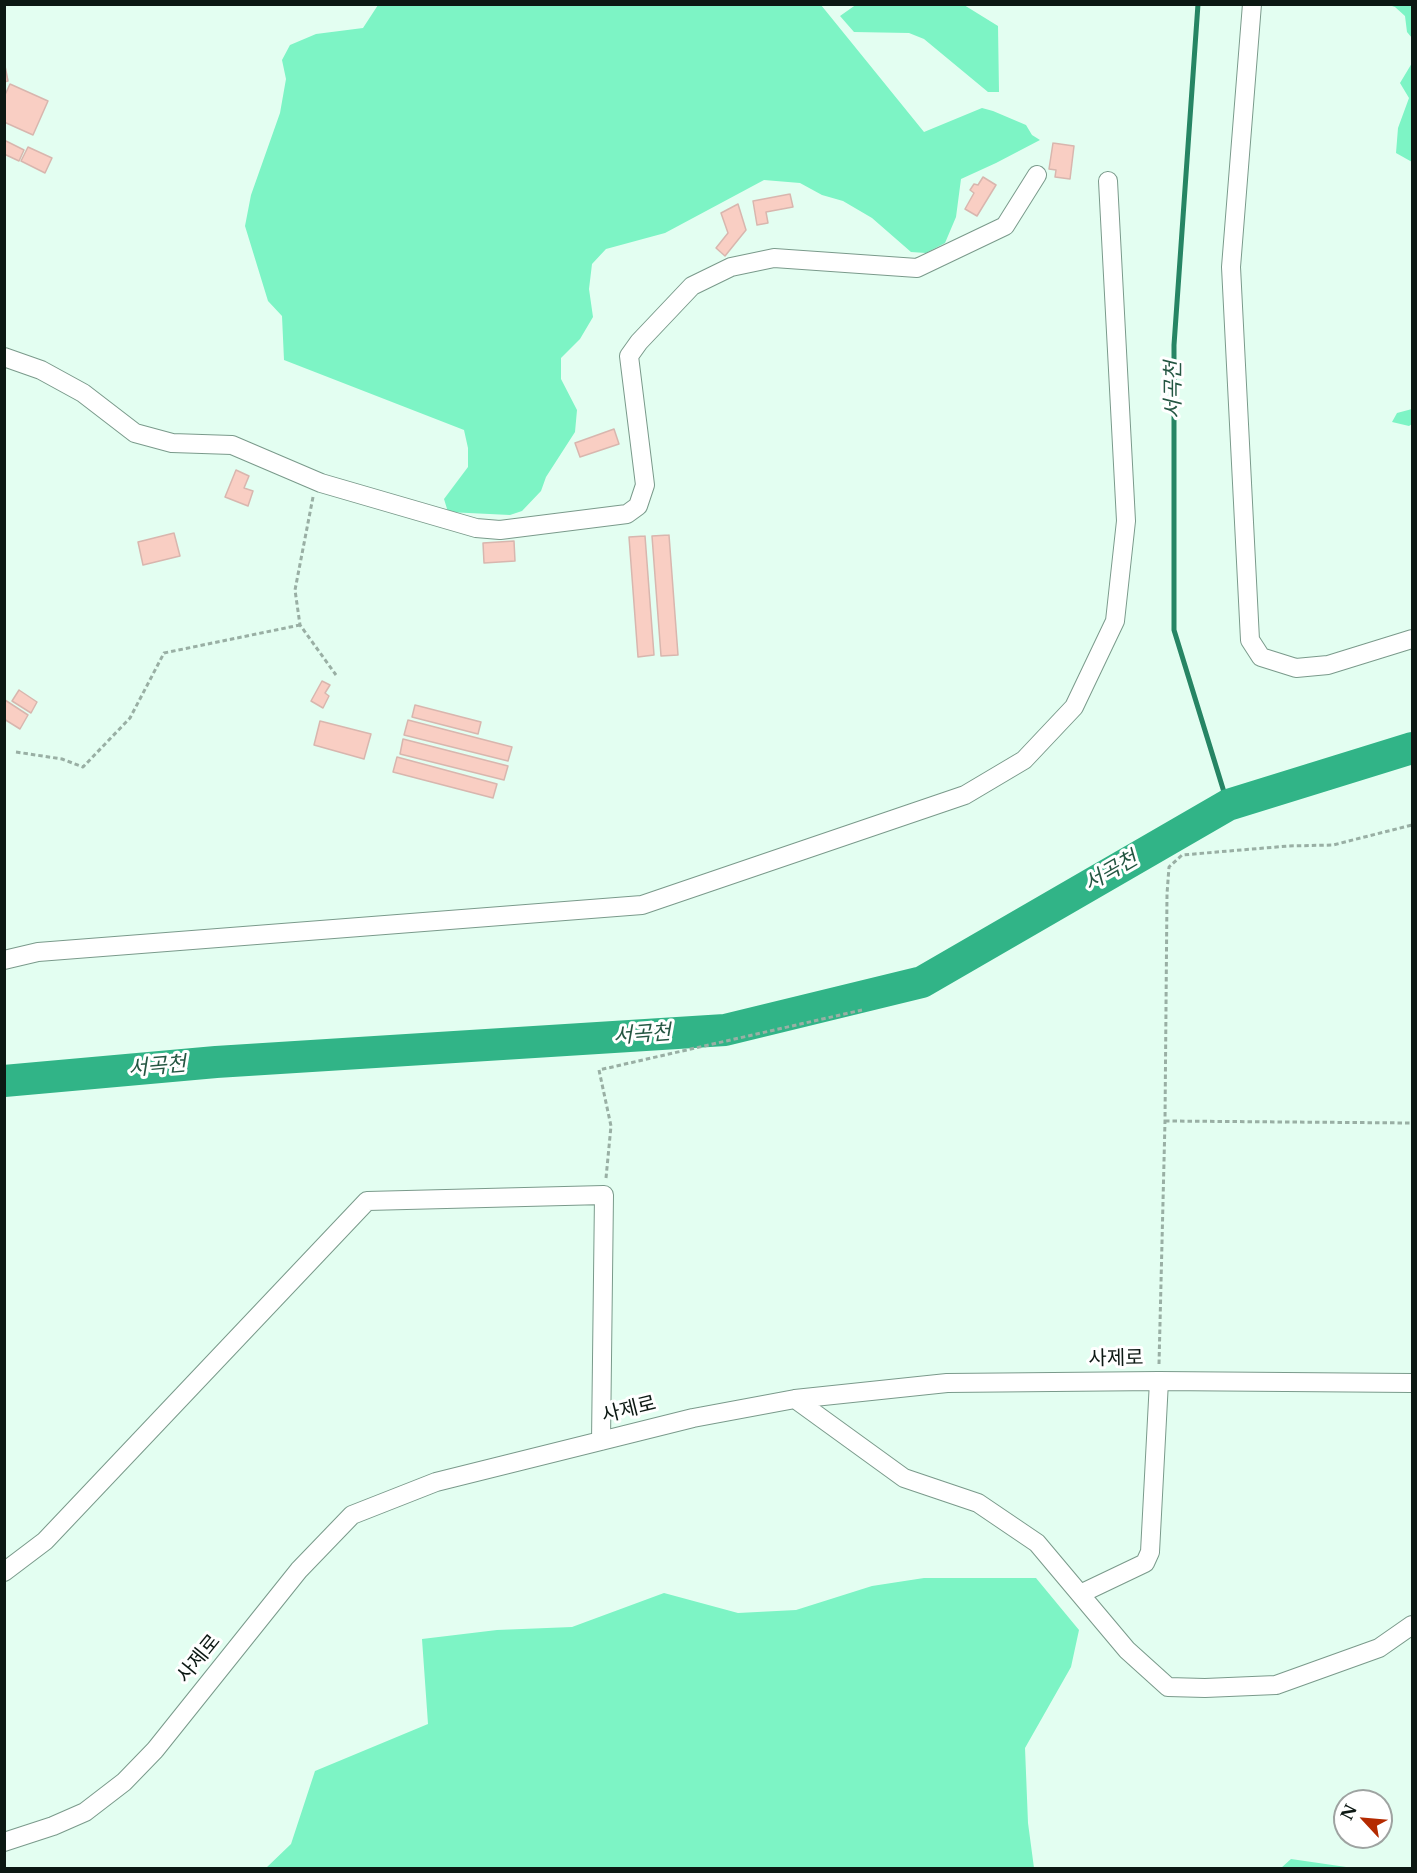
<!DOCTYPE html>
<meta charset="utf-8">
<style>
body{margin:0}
#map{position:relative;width:1417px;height:1873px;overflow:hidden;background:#e3fef1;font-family:"Libre Baskerville",serif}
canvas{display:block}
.frame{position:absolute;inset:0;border:6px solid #0c1813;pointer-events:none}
.north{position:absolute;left:1333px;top:1789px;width:60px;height:60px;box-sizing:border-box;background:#fff;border:2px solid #9ea3a1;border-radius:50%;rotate:296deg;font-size:16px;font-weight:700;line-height:24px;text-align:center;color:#0c1813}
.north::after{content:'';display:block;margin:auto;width:21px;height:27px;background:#b42a00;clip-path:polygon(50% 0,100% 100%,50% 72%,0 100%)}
</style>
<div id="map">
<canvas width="1417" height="1873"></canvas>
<div class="frame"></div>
<div class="north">N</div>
</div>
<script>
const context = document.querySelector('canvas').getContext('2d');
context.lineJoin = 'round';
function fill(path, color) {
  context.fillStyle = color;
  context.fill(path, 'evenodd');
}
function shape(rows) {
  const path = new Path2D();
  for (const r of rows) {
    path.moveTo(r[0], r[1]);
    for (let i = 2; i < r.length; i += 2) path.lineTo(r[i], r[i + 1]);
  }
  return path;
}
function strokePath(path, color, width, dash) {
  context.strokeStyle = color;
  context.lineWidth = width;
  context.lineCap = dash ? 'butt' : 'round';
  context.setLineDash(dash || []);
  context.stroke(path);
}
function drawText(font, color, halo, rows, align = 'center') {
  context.font = font + ' "Libre Baskerville","Noto Sans KR",serif';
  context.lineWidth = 6;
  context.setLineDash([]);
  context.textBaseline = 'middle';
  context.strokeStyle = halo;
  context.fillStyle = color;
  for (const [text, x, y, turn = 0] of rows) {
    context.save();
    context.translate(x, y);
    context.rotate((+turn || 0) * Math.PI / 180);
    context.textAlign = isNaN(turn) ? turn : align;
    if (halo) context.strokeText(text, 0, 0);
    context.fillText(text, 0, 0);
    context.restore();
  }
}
const green = shape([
 [857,4,964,5,998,26,999,92,988,92,924,39,909,33,854,32,840,16],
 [378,5,821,5,924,132,982,108,993,111,1026,125,1032,135,1040,140,996,163,961,179,956,217,945,243,926,253,911,252,872,218,843,201,822,195,800,183,764,180,665,233,606,249,592,264,589,289,593,317,580,339,561,358,561,379,577,410,575,432,546,477,541,491,522,511,510,515,448,512,444,499,468,467,468,448,464,430,284,360,282,316,268,301,245,226,251,195,280,113,286,79,282,60,290,45,316,34,363,28],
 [1389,5,1412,5,1412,38,1407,32,1405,16,1395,7],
 [1412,63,1412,162,1396,153,1398,128,1409,98,1400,83],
 [1412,409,1412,424,1409,426,1392,422,1397,413],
 [924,1578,1036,1578,1079,1630,1071,1667,1025,1748,1028,1823,1034,1868,266,1868,291,1844,315,1771,428,1724,422,1639,497,1630,572,1627,664,1593,738,1613,796,1610,872,1586],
 [1291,1859,1353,1868,1281,1868]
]);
const stream = shape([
 [1198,4,1174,345,1174,630,1228,805]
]);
const river = shape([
 [4,1081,216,1062,725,1030,922,982,1228,805,1412,748]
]);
const building = shape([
 [4,61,8,81,4,82,4,61],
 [10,84,48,101,33,135,4,122,4,97,10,84],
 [4,140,24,150,19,161,4,154,4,140],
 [1053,143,1074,146,1070,179,1055,177,1056,170,1049,169,1053,143],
 [28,147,52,158,45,173,21,161,28,147],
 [983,177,996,185,977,216,965,209,974,193,970,190,974,184,978,185,983,177],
 [790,194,793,207,766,212,768,223,757,225,753,201,790,194],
 [738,204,746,230,725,256,716,248,728,233,721,213,738,204],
 [614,429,619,444,580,457,575,443,614,429],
 [236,470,249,476,244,488,253,491,248,506,225,497,236,470],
 [174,533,180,556,143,565,138,542,174,533],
 [669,535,678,655,661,656,652,536,669,535],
 [645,536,654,655,638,657,629,537,645,536],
 [514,541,515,561,484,563,483,543,514,541],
 [322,681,330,685,325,693,329,696,323,708,311,701,322,681],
 [19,690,37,702,31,713,12,701,19,690],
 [5,700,28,715,20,729,4,719,5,700],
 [415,705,481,722,478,734,412,717,415,705],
 [408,720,512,747,508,761,404,735,408,720],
 [320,721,371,734,364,759,314,745,320,721],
 [403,739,508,766,504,780,400,754,403,739],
 [397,757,497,784,493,798,393,772,397,757]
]);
const path = shape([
 [313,497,295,590,300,625,336,675],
 [16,752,62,759,83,767,130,718,164,653,300,625],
 [1165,1121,1412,1123],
 [606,1178,611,1126,599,1070,862,1010],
 [1159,1364,1165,1121,1167,894,1169,867,1182,855,1288,846,1333,845,1412,825]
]);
const minor = shape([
 [1252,4,1231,267,1250,640,1261,657,1296,668,1328,665,1412,639],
 [4,357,41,370,83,393,135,433,172,443,232,445,321,483,476,528,500,530,627,514,638,506,645,485,629,356,639,342,692,286,731,267,774,258,917,268,1005,226,1037,175],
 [4,960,38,952,642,905,965,795,1024,760,1074,707,1115,621,1126,521,1108,181],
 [795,1399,904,1478,978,1503,1037,1543,1127,1650,1168,1687,1205,1688,1276,1685,1379,1648,1412,1625],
 [4,1572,45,1541,367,1201,604,1195,601,1441],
 [1080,1594,1145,1563,1150,1552,1159,1381],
 [4,1842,53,1826,85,1812,124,1782,155,1750,299,1570,352,1515,436,1482,693,1418,795,1399,947,1383,1159,1381,1412,1383]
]);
const streetNames = [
 ["사제로",1116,1359,-1],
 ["사제로",629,1410,-14],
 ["사제로",199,1659,-51]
];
const waterNames = [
 ["서곡천",1174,390,-90],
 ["서곡천",1111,872,-30],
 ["서곡천",642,1035,-4],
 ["서곡천",157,1067,-5]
];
fill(green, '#7df4c5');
strokePath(stream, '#268564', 5);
strokePath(river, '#31b487', 32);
fill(building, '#f9cec3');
strokePath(building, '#d8b6ae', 1.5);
strokePath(minor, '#7a9a8b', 20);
strokePath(path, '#99afa4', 3, [4.5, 3]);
strokePath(minor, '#fff', 18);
drawText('20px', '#0c1813', '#fff', streetNames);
drawText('italic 21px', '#245642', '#fff', waterNames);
</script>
